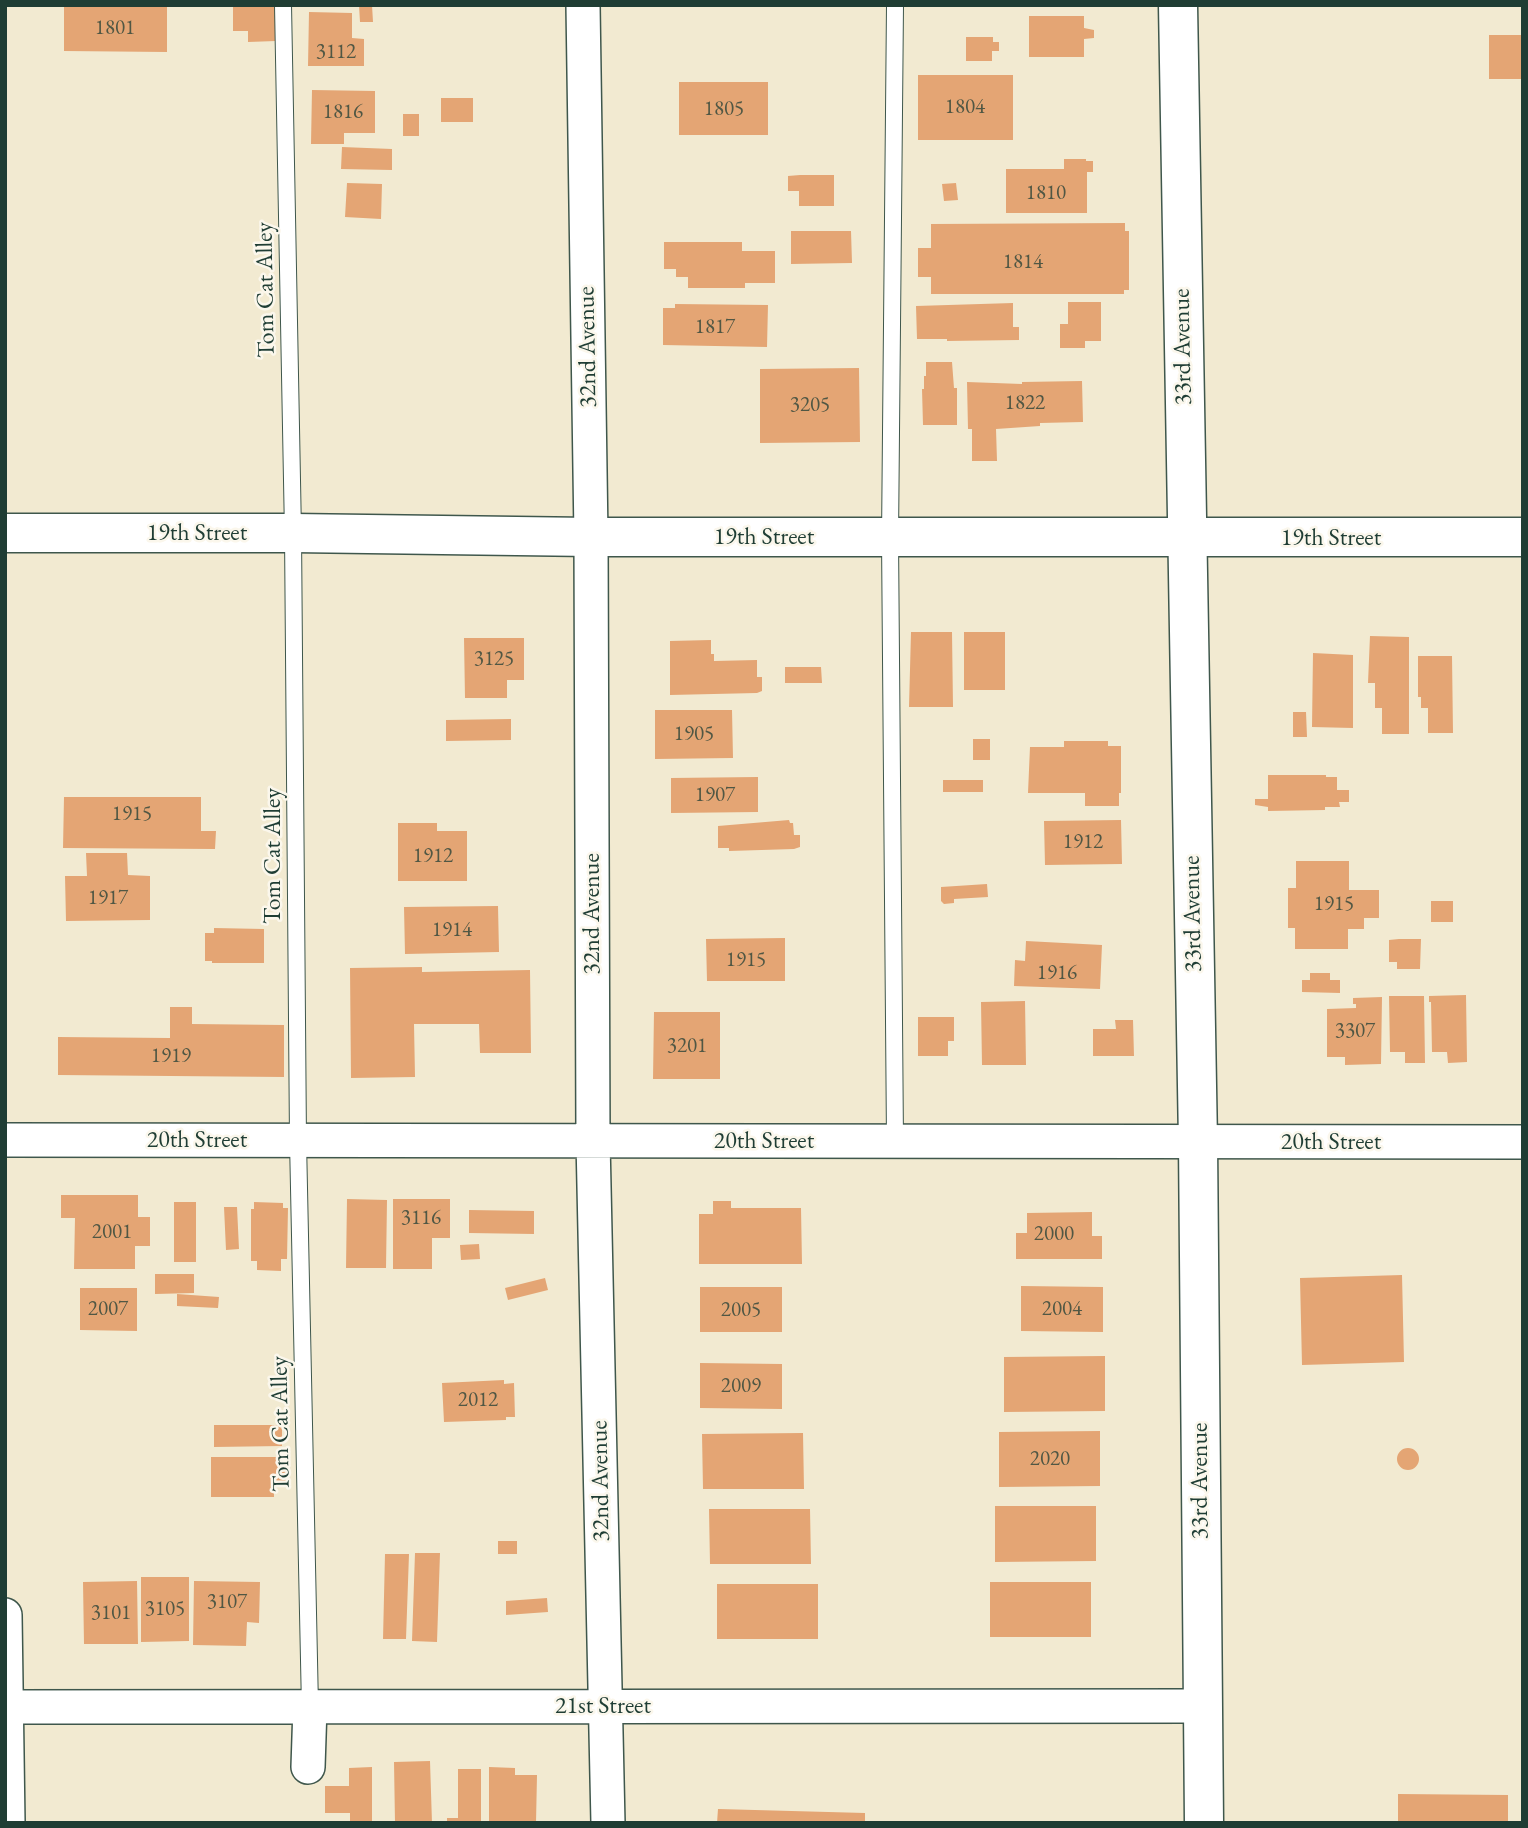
<!DOCTYPE html>
<style>
body{margin:0}
#map{position:relative;width:1528px;height:1828px;overflow:hidden;background:#f2ead1;font-family:"EB Garamond",serif}
canvas{display:block}
.frame{position:absolute;inset:0;border:7px solid #1f3d34;pointer-events:none}
</style>
<div id="map">
<canvas width="1528" height="1828"></canvas>
<div class="frame"></div>
</div>
<script>
const context = document.querySelector('canvas').getContext('2d');
context.lineJoin = 'round';
function fill(path, color) {
  context.fillStyle = color;
  context.fill(path, 'evenodd');
}
function shape(rows) {
  const path = new Path2D();
  for (const r of rows) {
    if (r.length === 3) {
      path.moveTo(r[0] + r[2], r[1]);
      path.arc(r[0], r[1], r[2], 0, 2 * Math.PI);
      continue;
    }
    path.moveTo(r[0], r[1]);
    for (let i = 2; i < r.length; i += 2) path.lineTo(r[i], r[i + 1]);
  }
  return path;
}
function strokePath(path, color, width, dash) {
  context.strokeStyle = color;
  context.lineWidth = width;
  context.lineCap = dash ? 'butt' : 'round';
  context.setLineDash(dash || []);
  context.stroke(path);
}
function drawText(font, color, halo, rows, align = 'center') {
  context.font = font + ' "EB Garamond",serif';
  context.lineWidth = 5;
  context.setLineDash([]);
  context.textBaseline = 'middle';
  context.strokeStyle = halo;
  context.fillStyle = color;
  for (const [text, x, y, turn = 0] of rows) {
    context.save();
    context.translate(x, y);
    context.rotate((+turn || 0) * Math.PI / 180);
    context.textAlign = isNaN(turn) ? turn : align;
    if (halo) context.strokeText(text, 0, 0);
    context.fillText(text, 0, 0);
    context.restore();
  }
}
const building = shape([
 [64,5,167,5,167,52,64,51],
 [233,5,276,5,276,41,248,42,248,31,233,31],
 [359,5,372,5,373,22,360,22],
 [309,12,352,13,352,38,364,39,364,66,308,66],
 [1029,16,1084,16,1084,28,1094,30,1094,38,1084,39,1084,57,1029,57],
 [1489,35,1523,35,1523,79,1489,79],
 [966,37,993,37,993,42,999,42,999,51,992,51,992,61,966,61],
 [918,75,1013,75,1013,140,918,140],
 [679,82,768,82,768,135,679,135],
 [312,90,375,91,375,133,344,133,344,144,311,144],
 [441,98,473,98,473,122,441,122],
 [403,114,419,114,419,136,403,136],
 [342,147,392,149,392,170,341,169],
 [1064,159,1086,159,1086,161,1093,161,1093,172,1087,172,1087,213,1006,213,1006,169,1064,169],
 [800,175,834,175,834,206,799,206,799,191,788,191,788,176],
 [347,183,382,184,381,219,345,217],
 [956,183,958,200,944,201,942,184],
 [1125,223,1125,231,1129,231,1129,290,1124,290,1124,294,931,294,931,277,918,277,918,248,931,248,931,224],
 [791,231,851,231,852,263,791,264],
 [664,242,742,242,742,251,775,251,775,283,745,283,745,288,688,288,688,277,676,277,676,269,664,269],
 [1068,302,1101,302,1101,341,1085,341,1085,348,1060,348,1060,324,1068,324],
 [1013,303,1013,327,1019,327,1019,340,947,341,947,339,917,339,916,306],
 [675,304,768,305,767,347,663,345,663,308,675,308],
 [926,362,952,362,954,388,957,388,957,425,923,425,922,389,924,389,924,376,926,376],
 [859,368,860,442,760,443,760,369],
 [1082,381,1083,422,1040,423,1040,426,996,429,997,461,972,461,972,429,968,429,967,382,1022,384,1022,382],
 [911,632,952,632,953,707,909,707],
 [964,632,1005,632,1005,690,964,690],
 [1370,636,1409,637,1409,734,1382,734,1382,708,1375,708,1375,683,1368,683],
 [464,638,524,638,524,680,507,680,507,698,465,698],
 [711,640,711,654,714,654,714,661,757,660,757,677,762,677,762,691,757,693,670,695,670,641],
 [1313,653,1353,655,1353,728,1312,727],
 [1418,656,1452,656,1453,733,1428,733,1428,708,1421,708,1421,697,1418,697],
 [785,667,821,667,822,683,785,683],
 [655,710,732,710,733,758,655,759],
 [1293,712,1306,712,1307,737,1293,737],
 [511,719,511,740,446,741,446,720],
 [973,739,990,739,990,760,973,760],
 [1064,741,1108,741,1108,746,1121,746,1121,793,1119,793,1119,806,1085,806,1085,793,1028,793,1030,747,1064,747],
 [1268,775,1326,775,1326,777,1337,777,1337,790,1349,790,1349,802,1339,802,1340,807,1325,807,1325,810,1268,811,1268,807,1255,805,1255,799,1268,799],
 [758,777,758,812,671,813,671,778],
 [943,780,983,780,983,792,943,792],
 [64,797,201,797,201,831,216,831,215,849,63,848],
 [789,820,790,823,793,823,794,835,800,835,800,847,794,849,729,851,729,848,718,848,718,826],
 [1121,820,1122,864,1045,865,1044,821],
 [398,823,437,823,437,831,467,831,467,881,398,881],
 [86,853,127,853,128,875,150,876,150,920,66,921,65,876,87,876],
 [1296,861,1349,861,1349,890,1379,890,1379,918,1364,918,1364,929,1348,929,1348,949,1295,949,1295,928,1288,928,1288,888,1296,888],
 [987,884,988,897,954,899,954,903,944,904,941,901,941,887],
 [1431,901,1453,901,1453,922,1431,922],
 [498,906,499,952,405,954,404,907],
 [214,928,264,929,264,963,212,963,212,961,205,961,205,933,214,933],
 [785,938,785,981,707,981,706,939],
 [1399,939,1421,939,1420,969,1397,969,1397,962,1389,962,1389,940],
 [1026,941,1102,945,1100,989,1014,986,1015,960,1025,961],
 [422,967,422,972,530,970,531,1053,480,1053,479,1024,414,1024,415,1077,351,1078,350,968],
 [1310,973,1330,973,1330,980,1340,980,1340,993,1302,992,1302,980,1310,980],
 [1466,995,1467,1062,1448,1063,1447,1052,1432,1052,1431,1002,1429,1002,1429,996],
 [1389,996,1424,996,1425,1063,1405,1063,1405,1052,1390,1052],
 [1382,997,1381,1064,1345,1065,1345,1057,1327,1057,1327,1009,1356,1008,1356,1004,1353,1004,1353,998],
 [1025,1001,1026,1065,982,1065,981,1002],
 [170,1007,192,1007,192,1024,284,1025,284,1077,58,1075,58,1037,170,1038],
 [654,1012,720,1012,720,1079,653,1079],
 [918,1017,954,1017,954,1041,948,1041,948,1056,918,1056],
 [1115,1020,1133,1020,1134,1056,1093,1056,1093,1029,1116,1029],
 [61,1195,138,1195,138,1217,150,1217,150,1246,135,1246,135,1269,74,1269,75,1218,61,1218],
 [347,1199,387,1200,386,1268,346,1268],
 [393,1199,450,1199,450,1238,432,1238,432,1269,393,1269],
 [713,1201,731,1201,731,1208,801,1208,802,1264,699,1264,699,1214,713,1214],
 [174,1202,196,1202,196,1262,174,1262],
 [254,1202,283,1203,283,1208,288,1208,287,1259,281,1259,281,1271,257,1270,257,1261,251,1261,251,1209,254,1209],
 [224,1207,237,1207,239,1249,226,1250],
 [469,1210,534,1211,534,1234,469,1233],
 [1092,1212,1092,1236,1102,1236,1102,1259,1016,1259,1016,1233,1027,1233,1027,1213],
 [479,1244,480,1259,461,1260,460,1245],
 [155,1274,194,1274,194,1293,155,1294],
 [1402,1275,1404,1362,1302,1365,1300,1278],
 [545,1278,548,1290,508,1300,505,1288],
 [1021,1286,1103,1287,1103,1332,1021,1331],
 [700,1287,782,1287,782,1332,700,1332],
 [80,1288,137,1288,137,1331,80,1330],
 [177,1294,219,1297,218,1308,177,1306],
 [1105,1356,1105,1411,1004,1412,1004,1357],
 [700,1363,782,1364,782,1409,700,1408],
 [504,1380,504,1384,514,1383,515,1417,506,1417,506,1420,444,1422,442,1383],
 [214,1425,282,1425,282,1446,214,1447],
 [1100,1431,1100,1486,999,1487,999,1432],
 [803,1433,804,1489,703,1489,702,1434],
 [1408,1459,11],
 [211,1457,279,1457,279,1469,288,1469,288,1485,274,1485,274,1497,211,1497],
 [995,1506,1096,1506,1096,1561,995,1562],
 [709,1509,810,1509,811,1564,710,1564],
 [498,1541,517,1541,517,1554,498,1554],
 [415,1553,440,1553,437,1642,412,1641],
 [385,1554,409,1554,406,1639,383,1639],
 [141,1577,189,1577,189,1641,141,1642],
 [137,1581,138,1644,84,1644,83,1582],
 [194,1581,260,1582,259,1623,247,1622,246,1646,193,1645],
 [990,1582,1091,1582,1091,1637,990,1637],
 [717,1584,818,1584,818,1639,717,1639],
 [547,1598,548,1612,506,1615,506,1601],
 [430,1761,432,1823,395,1823,394,1762],
 [372,1767,372,1823,350,1823,350,1813,325,1813,325,1786,349,1786,349,1768],
 [489,1767,515,1768,515,1775,537,1775,536,1823,489,1823],
 [458,1769,481,1769,481,1823,447,1823,447,1818,458,1818],
 [1398,1794,1508,1795,1508,1823,1398,1823],
 [718,1809,865,1813,865,1823,717,1823]
]);
const lane = shape([
 [283,5,293,533,298,1141,310,1707],
 [895,5,890,538,895,1141]
]);
const street = shape([
 [583,5,591,537,593,1141,608,1823],
 [5,1140,1523,1142],
 [5,1615,8,1823],
 [5,1707,1201,1706],
 [308,1767,310,1707]
]);
const secondary = shape([
 [1178,5,1198,1142,1204,1823],
 [5,533,293,533,591,537,1523,537]
]);
const numberNames = [
 ["1801",115,28],
 ["3112",336,52],
 ["1804",965,107],
 ["1805",724,109],
 ["1816",343,112],
 ["1810",1046,193],
 ["1814",1023,262],
 ["1817",715,327],
 ["1822",1025,403],
 ["3205",810,405],
 ["3125",494,659],
 ["1905",694,734],
 ["1907",715,795],
 ["1915",132,814],
 ["1912",1083,842],
 ["1912",433,856],
 ["1917",108,898],
 ["1915",1334,904],
 ["1914",452,930],
 ["1915",746,960],
 ["1916",1057,973],
 ["3307",1355,1031],
 ["3201",687,1046],
 ["1919",171,1056],
 ["3116",421,1218],
 ["2001",112,1232],
 ["2000",1054,1234],
 ["2007",108,1309],
 ["2004",1062,1309],
 ["2005",741,1310],
 ["2009",741,1386],
 ["2012",478,1400],
 ["2020",1050,1459],
 ["3107",227,1602],
 ["3105",165,1609],
 ["3101",111,1613]
];
const streetNames = [
 ["Tom Cat Alley",266,290,-91],
 ["32nd Avenue",588,347,-91],
 ["33rd Avenue",1183,347,-91],
 ["19th Street",197,533],
 ["19th Street",764,537],
 ["19th Street",1331,538],
 ["Tom Cat Alley",273,856,-90],
 ["32nd Avenue",592,914,-90],
 ["33rd Avenue",1193,914,-91],
 ["20th Street",197,1140],
 ["20th Street",764,1141],
 ["20th Street",1331,1142],
 ["Tom Cat Alley",281,1424,-91],
 ["32nd Avenue",601,1481,-91],
 ["33rd Avenue",1200,1481,-90],
 ["21st Street",603,1706]
];
fill(building, '#e4a574');
strokePath(lane, '#3f574c', 18);
strokePath(street, '#3f574c', 36);
strokePath(secondary, '#3f574c', 41);
strokePath(lane, '#fff', 16);
strokePath(street, '#fff', 33);
strokePath(secondary, '#fff', 38);
drawText('21px', '#505744', null, numberNames);
drawText('24px', '#1f3d34', '#fbf7ec', streetNames);
</script>
